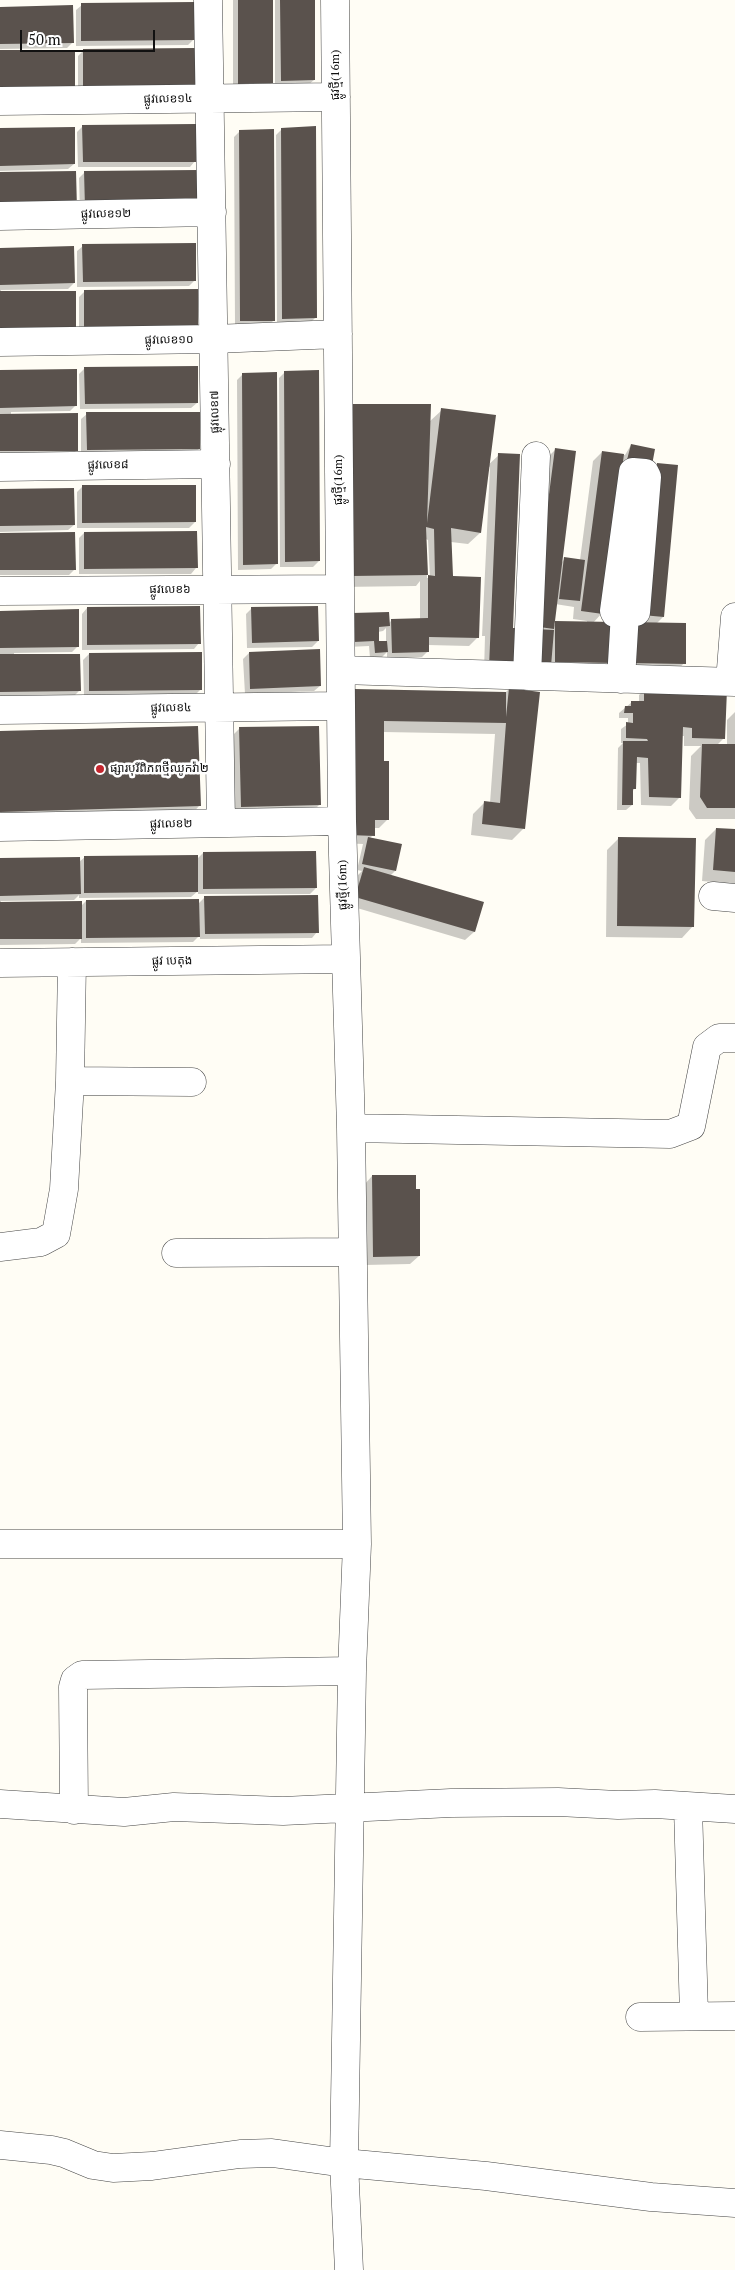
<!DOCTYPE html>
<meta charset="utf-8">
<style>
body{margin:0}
#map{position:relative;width:735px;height:2270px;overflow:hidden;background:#fffdf5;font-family:"PT Serif",serif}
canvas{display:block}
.scale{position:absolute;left:20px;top:30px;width:135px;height:22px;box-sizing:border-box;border:2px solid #111;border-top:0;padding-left:6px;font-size:15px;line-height:18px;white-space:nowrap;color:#111;-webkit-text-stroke:4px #fff;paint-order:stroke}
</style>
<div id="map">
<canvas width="735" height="2270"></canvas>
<div class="scale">50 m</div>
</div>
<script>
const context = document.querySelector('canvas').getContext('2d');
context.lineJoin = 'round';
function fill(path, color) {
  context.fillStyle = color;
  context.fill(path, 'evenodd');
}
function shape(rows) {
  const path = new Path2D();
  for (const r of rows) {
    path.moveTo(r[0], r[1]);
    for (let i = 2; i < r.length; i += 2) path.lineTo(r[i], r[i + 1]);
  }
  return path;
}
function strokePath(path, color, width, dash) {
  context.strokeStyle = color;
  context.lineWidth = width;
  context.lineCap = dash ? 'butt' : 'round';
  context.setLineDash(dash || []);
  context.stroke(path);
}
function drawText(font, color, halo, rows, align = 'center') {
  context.font = font + ' "PT Serif","Noto Sans Khmer",serif';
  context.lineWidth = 5;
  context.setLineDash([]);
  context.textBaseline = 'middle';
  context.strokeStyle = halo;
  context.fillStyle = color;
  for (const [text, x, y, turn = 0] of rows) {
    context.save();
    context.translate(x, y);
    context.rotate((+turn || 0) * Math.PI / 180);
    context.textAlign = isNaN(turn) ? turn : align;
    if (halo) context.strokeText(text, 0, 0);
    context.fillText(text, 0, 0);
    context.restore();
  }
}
const shadow = shape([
 [233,0,272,0,272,82,266,88,233,89],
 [275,0,314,0,314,80,308,85,275,86],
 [82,5,194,39,188,45,76,46,76,10],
 [0,8,73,42,67,48,0,49],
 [83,51,190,91,78,92,78,56],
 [83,126,195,161,190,167,78,167,77,132],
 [282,129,316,317,310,323,277,324,276,135],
 [0,130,74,164,68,169,0,171],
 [240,131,274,320,268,326,235,327,234,137],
 [197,171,80,213,79,178,85,172],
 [83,246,195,280,189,286,77,287,77,251],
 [0,249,74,283,68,289,1,290,0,334],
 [85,291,196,291,79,333,79,297],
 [85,368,197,403,191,408,80,409,79,374],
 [0,371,76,405,70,411,11,412,11,415,77,450,71,456,0,456],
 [285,372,319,561,313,567,280,567,279,378],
 [243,374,277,563,271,569,238,570,237,380],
 [442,410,488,465,499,455,511,629,484,672,485,636,482,636,490,467,488,466,480,533,468,544,451,542,452,575,478,637,469,646,428,645,428,651,422,657,387,658,387,652,381,658,370,658,369,646,348,647,347,620,388,624,391,621,420,620,420,581,416,586,340,587,429,422],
 [426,539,428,540,430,578,427,578],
 [386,628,386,642,378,643,378,632,383,631],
 [87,414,199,449,193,454,81,455,81,419],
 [631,445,602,613,593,623,614,662,605,671,526,669,547,458,555,450,561,563,565,559,580,560,593,461,602,452,625,455],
 [555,604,574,607,573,619,587,621,587,623,556,623,553,626],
 [657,464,663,617,656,624,684,663,676,672,618,671,648,473],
 [82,487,195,522,189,528,77,528,77,492],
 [0,490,74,525,68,530,0,532],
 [84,533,196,568,191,574,79,574,79,538],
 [0,534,75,569,69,575,0,575],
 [87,608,199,643,194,649,82,650,82,614],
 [252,608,318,641,312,647,247,648,246,614],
 [0,612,78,646,72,652,14,653,14,655,79,691,74,696,0,697],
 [249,653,320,686,314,691,245,694,243,659],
 [89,654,201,689,195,695,84,696,83,660],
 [509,689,524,828,512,840,471,835,473,814,485,802,490,803,495,734,383,732,383,762,387,820,379,828,374,828,373,835,370,838,395,871,390,876,482,903,474,932,465,940,347,905,356,877,362,871,357,870,363,844,341,843,343,702,505,693],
 [645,689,724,738,717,745,727,745,727,720,735,712,735,819,696,819,689,809,691,756,701,746,684,746,684,736,681,736,680,797,671,806,641,805,640,763,635,763,635,788,632,792,632,805,626,810,617,810,618,748,623,743,621,743,621,729,628,724,628,718,619,718,619,713,632,702,639,702,639,695],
 [239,729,320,804,311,813,233,815,231,737],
 [0,732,199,806,191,815,0,820],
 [716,829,735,830,735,884,702,881,705,840],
 [619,838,693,926,682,938,606,937,607,850],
 [203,853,316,888,310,894,198,894,198,891,191,897,79,898,79,895,74,900,1,901,1,903,80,907,86,901,198,904,205,897,317,932,312,938,200,939,200,935,193,942,81,943,81,938,75,944,0,945,0,860,79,862,85,857,196,860],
 [372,1176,419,1256,410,1264,365,1265,364,1185]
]);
const building = shape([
 [238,0,273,0,273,83,238,84],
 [280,0,315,0,315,80,281,81],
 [195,2,195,40,81,41,81,3],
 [73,5,74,43,0,44,0,7],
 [196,48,197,86,83,86,83,49],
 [0,50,75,50,75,87,0,88],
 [196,124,197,162,83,162,82,125],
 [316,126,317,318,282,319,281,128],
 [75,127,75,164,0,166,0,128],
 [274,129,275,321,240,321,239,130],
 [198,170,198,207,85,208,84,171],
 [76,171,77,209,0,209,0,172],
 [196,243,196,281,83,282,82,244],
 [74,246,75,283,0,285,0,248],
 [198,289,198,327,84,327,84,290],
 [0,291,76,291,76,328,0,329],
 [198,366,198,403,85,404,84,367],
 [77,369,77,406,0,408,0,370],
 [319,370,320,561,285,562,284,371],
 [277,372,278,564,243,565,242,373],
 [352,404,431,404,427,523,441,408,496,415,481,533,451,528,453,576,481,577,479,638,429,637,429,652,392,653,391,619,428,618,428,575,435,576,434,529,426,527,428,575,351,576],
 [86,412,200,412,200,449,87,450],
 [78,413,78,451,0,451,0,414],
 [631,444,655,449,652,465,627,460],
 [555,448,576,451,554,629,532,626],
 [602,451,624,454,603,614,581,611],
 [498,453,520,454,513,628,521,628,520,668,489,667],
 [657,463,678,465,664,617,642,615],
 [82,485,196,485,196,522,82,523],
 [74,488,75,525,0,526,0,489],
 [197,531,198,568,84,569,84,532],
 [75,532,76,570,0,570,0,533],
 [564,557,585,560,580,601,559,599],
 [200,606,201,644,87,645,87,607],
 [318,606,319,641,252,643,251,607],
 [79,609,79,647,0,648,0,611],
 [389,612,390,626,379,627,379,641,387,641,388,652,375,653,374,641,354,642,352,613],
 [555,621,615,622,615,663,555,662],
 [626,622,686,623,686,664,626,663],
 [535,629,554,630,551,666,532,664],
 [320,649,321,686,250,689,249,652],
 [202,652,202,690,89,691,89,653],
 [0,654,80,654,81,691,0,692],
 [509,688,540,692,525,829,482,824,484,801,500,803,506,723,384,721,384,761,389,761,389,820,375,820,375,836,349,835,354,689,506,692,506,717],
 [644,688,727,689,725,739,692,738,692,728,683,727,681,798,649,797,648,758,637,757,636,789,633,789,633,805,622,805,623,741,648,741,647,739,626,738,626,722,633,723,633,713,624,713,625,706,631,706,631,701,644,701],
 [198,726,201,806,0,812,0,731],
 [319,726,321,805,241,807,239,727],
 [702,744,735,744,735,808,707,808,700,797],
 [716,828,735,829,735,872,713,870],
 [368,837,402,844,396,871,362,864],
 [618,837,696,838,694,927,617,926],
 [316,851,317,888,203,889,203,852],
 [198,855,198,892,84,893,84,856],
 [80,857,81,894,0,896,0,858],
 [364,867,484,902,475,932,355,897],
 [318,895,319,933,205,934,204,896],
 [199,899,200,937,86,938,86,900],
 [82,901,82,939,0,939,0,902],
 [372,1175,416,1175,416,1189,420,1189,420,1256,373,1257]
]);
const minor = shape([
 [208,0,221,823],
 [335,0,342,821,351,1128,357,1544,352,1671,344,2163,349,2270],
 [0,101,336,97],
 [0,216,212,212],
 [0,342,214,339,338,334],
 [0,467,216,464],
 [633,472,645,473,647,477,636,612,615,613,614,611,633,472],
 [0,591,340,589],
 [341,670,735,682],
 [527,676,536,456],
 [621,679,625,613],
 [730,682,735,617],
 [0,710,341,706],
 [0,827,342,821],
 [713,896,735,898],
 [0,963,345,959],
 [70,1081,192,1082],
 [351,1128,670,1134,691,1126,707,1047,719,1038,735,1038],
 [0,1247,41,1242,56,1234,64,1189,70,1081,72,962],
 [176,1253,351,1252],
 [0,1544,357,1544],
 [0,1804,124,1812,174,1807,283,1811,451,1803,558,1802,618,1805,655,1804,735,1809],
 [688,1807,694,2015],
 [74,1810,73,1687,75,1680,82,1675,352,1671],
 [640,2017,735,2016],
 [0,2145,51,2150,64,2153,93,2165,113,2168,152,2166,240,2154,272,2153,344,2163,486,2176,651,2197,735,2203]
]);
const markers = [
 [100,769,5,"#c4262e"]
];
const streetNames = [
 ["ផ្លូវថ្មី(16m)",336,75,-90],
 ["ផ្លូវលេខ១៤",168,99,-1],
 ["ផ្លូវលេខ១២",106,214,-1],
 ["ផ្លូវលេខ១០",169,340,-1],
 ["ផ្លុវលេខ៧",215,412,-91],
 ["ផ្លូវលេខ៨",108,465,-1],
 ["ផ្លូវថ្មី(16m)",339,480,-90],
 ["ផ្លូវលេខ៦",170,590],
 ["ផ្លូវលេខ៤",171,708,-1],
 ["ផ្លូវលេខ២",171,824,-1],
 ["ផ្លូវថ្មី(16m)",343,885,-91],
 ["ផ្លូវ បេតុង",172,961,-1]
];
const poiNames = [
 ["ផ្សារបុរីពិភពថ្មីឈូកវ៉ា២",110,769]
];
fill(shadow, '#0003');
fill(building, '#5a524d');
strokePath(minor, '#444', 29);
strokePath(minor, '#fff', 28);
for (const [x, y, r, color] of markers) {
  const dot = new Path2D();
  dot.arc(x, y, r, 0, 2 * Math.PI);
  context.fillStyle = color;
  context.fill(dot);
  strokePath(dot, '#fff', 2);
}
drawText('12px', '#111', '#fff', streetNames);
drawText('12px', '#111', '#fff', poiNames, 'left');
</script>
